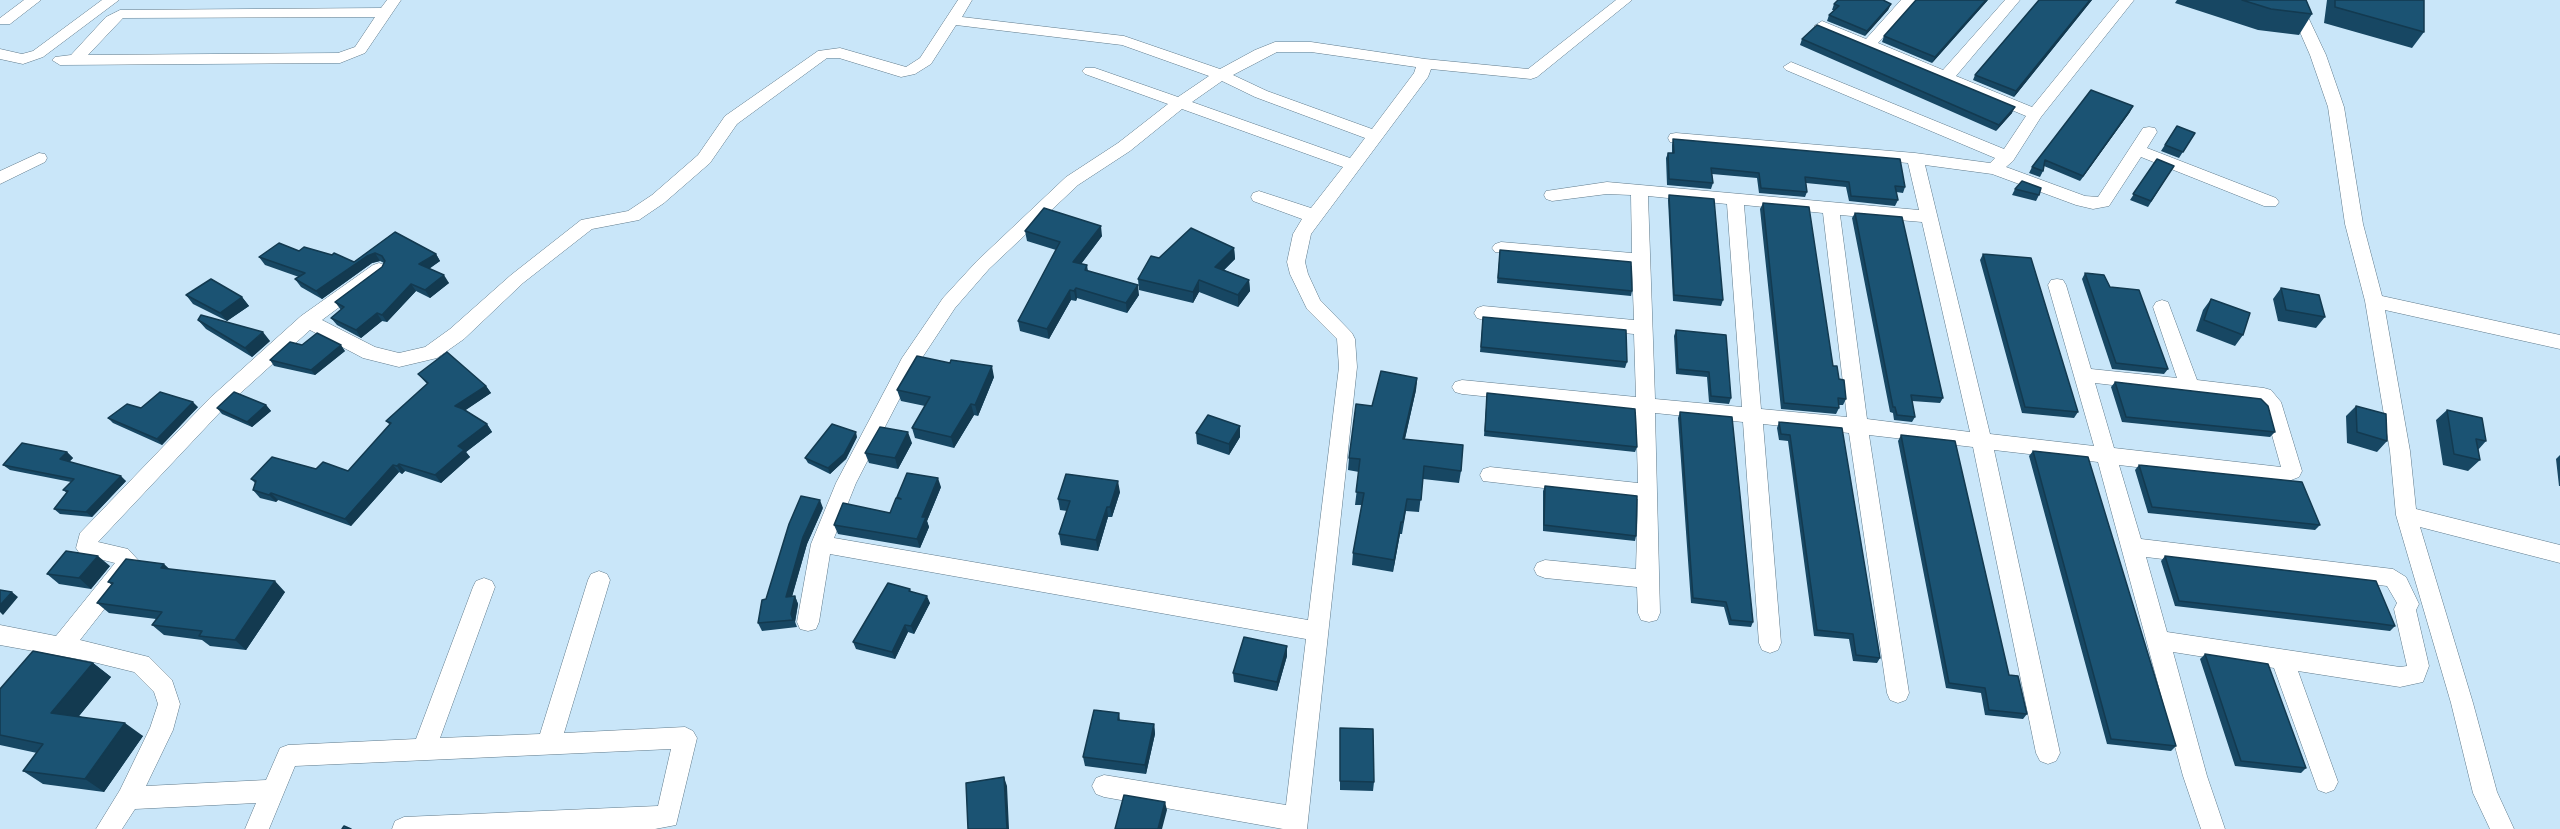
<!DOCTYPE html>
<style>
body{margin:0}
canvas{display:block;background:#c9e6f9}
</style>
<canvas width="2560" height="829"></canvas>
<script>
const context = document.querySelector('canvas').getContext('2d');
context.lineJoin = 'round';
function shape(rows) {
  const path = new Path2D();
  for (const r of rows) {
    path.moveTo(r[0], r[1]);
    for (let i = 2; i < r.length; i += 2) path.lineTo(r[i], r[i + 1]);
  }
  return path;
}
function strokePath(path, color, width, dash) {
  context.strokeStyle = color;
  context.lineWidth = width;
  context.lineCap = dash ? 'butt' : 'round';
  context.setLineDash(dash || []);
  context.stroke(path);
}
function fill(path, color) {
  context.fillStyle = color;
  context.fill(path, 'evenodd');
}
const street = shape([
 [24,0,41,0,10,24,0,24,0,18,24,0],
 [102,0,119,0,43,57,23,64,0,59,0,49,22,54,33,51,102,0],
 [387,0,401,0,365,53,340,63,60,65,52,60,55,57,71,55,106,17,120,10,381,8,387,0],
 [375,17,355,47,338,53,88,55,123,18,375,17],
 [958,0,972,0,962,17,1124,36,1220,69,1255,50,1275,42,1311,42,1425,59,1528,69,1616,0,1632,0,1537,77,1531,79,1431,69,1428,77,1311,234,1305,262,1308,274,1320,300,1352,333,1355,339,1357,367,1307,829,1283,829,1104,797,1096,794,1092,786,1096,778,1104,775,1286,805,1306,639,830,554,819,622,816,629,808,631,800,629,797,622,811,544,836,483,902,358,943,298,977,261,1066,177,1118,143,1168,104,1085,74,1082,71,1085,68,1095,68,1178,97,1209,76,1122,45,956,25,931,64,915,74,901,77,839,58,827,58,737,124,710,163,664,203,639,220,592,229,523,283,464,339,437,358,399,367,363,358,310,330,224,408,98,542,128,549,139,561,135,570,80,640,149,657,172,680,180,704,173,730,146,786,266,780,280,748,288,745,416,739,473,587,476,581,484,578,492,581,495,587,440,738,540,734,588,580,591,574,599,571,607,574,610,580,564,733,685,727,693,731,697,738,676,825,655,829,392,829,395,821,404,817,658,806,671,749,295,766,269,829,245,829,256,803,135,809,122,829,96,829,120,790,150,728,158,704,154,692,134,672,89,661,0,645,0,625,56,636,115,563,80,554,76,548,80,533,210,398,301,316,373,265,379,263,385,265,388,269,385,273,322,320,375,347,399,353,425,347,450,329,511,275,581,220,628,211,652,195,698,155,725,116,818,51,840,48,906,67,920,58,958,0],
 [1277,52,1311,52,1416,67,1414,73,1372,129,1267,91,1233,75,1277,52],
 [1222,81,1255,97,1365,138,1350,158,1192,102,1222,81],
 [1182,109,1343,167,1311,208,1259,191,1253,193,1251,197,1253,201,1302,219,1293,234,1287,262,1290,274,1307,309,1337,339,1339,367,1308,620,834,538,856,483,888,421,916,367,955,308,989,269,1078,185,1130,151,1182,109],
 [1901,0,1916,0,1878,43,1943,70,2005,0,2020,0,1956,76,2032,107,2119,0,2134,0,2041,117,2013,161,2006,167,2085,196,2098,197,2143,128,2149,127,2155,128,2157,132,2147,148,2276,198,2279,202,2276,206,2264,206,2141,157,2109,206,2093,209,2076,205,1992,174,1925,165,1990,434,2094,446,2048,285,2051,280,2057,279,2063,280,2066,285,2091,369,2177,378,2153,307,2156,302,2162,300,2168,302,2197,380,2264,388,2271,390,2281,402,2302,471,2299,477,2281,484,2119,465,2141,539,2393,569,2406,577,2419,604,2416,610,2429,666,2423,682,2400,687,2298,671,2338,782,2334,790,2326,793,2318,790,2274,668,2173,652,2207,776,2225,829,2201,829,2183,776,2098,462,1994,450,2060,753,2056,761,2048,764,2040,761,2036,753,1973,447,1869,435,1909,693,1906,700,1898,703,1890,700,1887,693,1849,433,1763,424,1781,643,1778,650,1770,653,1762,650,1759,643,1743,422,1655,413,1660,613,1657,620,1649,622,1641,620,1638,613,1637,587,1545,578,1537,575,1534,569,1537,563,1545,560,1636,569,1638,499,1483,481,1480,475,1483,469,1490,467,1638,483,1636,412,1462,394,1455,392,1452,387,1455,382,1462,380,1636,397,1634,334,1483,320,1477,318,1474,313,1477,308,1483,306,1634,320,1632,266,1495,252,1492,248,1495,244,1501,242,1632,253,1631,195,1607,194,1552,201,1546,199,1544,195,1546,191,1607,182,1919,210,1908,163,1670,142,1668,138,1670,134,1676,133,1915,153,1990,163,1995,158,1786,70,1783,67,1791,62,2004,149,2026,116,1817,29,1814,26,1822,21,1866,39,1901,0],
 [1648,196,1727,204,1742,407,1655,399,1648,196],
 [1744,205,1823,213,1847,417,1761,409,1744,205],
 [1840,215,1922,222,1970,432,1867,419,1840,215],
 [2095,383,2258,402,2265,410,2281,467,2114,448,2095,383],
 [2146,557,2387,586,2397,603,2394,609,2407,666,2400,667,2167,632,2146,557],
 [2286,0,2300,0,2326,55,2344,107,2363,224,2382,296,2560,335,2560,349,2385,310,2410,451,2416,509,2560,545,2560,563,2420,527,2473,703,2497,792,2514,829,2490,829,2473,793,2451,703,2396,515,2390,451,2365,301,2345,224,2328,107,2310,55,2286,0],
 [39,153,45,154,47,158,45,162,0,184,0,171,39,153]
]);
const wall = shape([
 [1988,0,1932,63,1882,42,1884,36],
 [2039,0,2092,0,2014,97,1973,80,1975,75],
 [2177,0,2306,0,2312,14,2299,35,2258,30,2175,3],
 [2327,0,2424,0,2424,32,2412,48,2324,23],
 [1834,4,1891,4,1888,10,1865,36,1827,21,1829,15,1834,10,1832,10],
 [1802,39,2012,113,1996,131,1800,45],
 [2130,112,2080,181,2044,166,2043,171,2040,177,2029,173,2032,167],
 [2177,126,2195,133,2179,158,2161,151],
 [1673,139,1905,187,1903,193,1896,192,1898,200,1895,206,1849,201,1846,187,1806,183,1807,192,1805,197,1759,193,1757,178,1712,174,1713,183,1711,189,1667,185,1666,158,1668,153,1672,153,1672,145],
 [2157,159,2174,166,2148,207,2130,200],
 [2015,189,2039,195,2036,201,2012,195],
 [1669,195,1723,300,1721,306,1673,301,1668,200],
 [1763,203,1839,379,1846,399,1843,405,1839,405,1839,408,1836,414,1781,409,1760,209],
 [1855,213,1943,398,1940,403,1912,401,1915,417,1912,422,1894,420,1893,413,1890,412,1852,218],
 [1025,231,1102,236,1081,264,1087,265,1088,271,1139,295,1127,313,1077,298,1076,301,1071,300,1049,339,1020,331,1018,321,1056,250,1027,241],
 [395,232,436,254,440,261,429,269,449,283,430,298,416,291,387,322,382,321,361,338,337,325,331,318,341,310,335,302,382,267,384,263,380,261,372,263,322,299,301,287,295,279,299,277,265,265,259,257,299,251,354,262],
 [1234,248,1235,259,1224,270,1249,280,1250,291,1238,307,1199,292,1193,303,1139,290,1138,279,1159,258],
 [1500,250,1632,291,1631,296,1497,283],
 [1983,254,2078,412,2074,418,2022,413,1980,260],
 [2085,273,2110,287,2168,369,2164,374,2112,369,2082,279],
 [2281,288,2325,317,2316,328,2278,321,2273,299],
 [186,295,242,297,249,306,227,321,193,304],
 [2211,299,2243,335,2235,346,2196,331,2203,310],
 [1483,317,1627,362,1625,368,1480,352],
 [198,320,270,341,252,357,206,329],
 [1676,330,1731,398,1729,404,1709,402,1707,377,1676,374,1674,336],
 [302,345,345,351,315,375,274,366,270,360],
 [418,374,486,386,491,393,465,410,487,424,492,432,466,452,470,457,441,483,405,471,402,474,399,472,351,526,278,500,276,502,260,498,253,490,255,483,251,479,316,469,348,471,390,425,386,421,427,384],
 [994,377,978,416,974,415,954,448,915,438,912,428,925,406,901,401,897,390],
 [1417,378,1416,390,1405,439,1461,471,1459,483,1423,479,1419,512,1406,511,1402,534,1400,534,1393,572,1352,565,1353,553,1362,505,1355,505,1359,472,1348,470,1349,458,1372,406],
 [2115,382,2275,432,2270,437,2122,422,2111,387],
 [1487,393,1637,447,1635,452,1484,436],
 [266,405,271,411,252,427,222,414,217,408],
 [2356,406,2387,441,2377,452,2347,443,2346,416],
 [198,407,162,445,113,423,108,418,141,408],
 [2447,410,2486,441,2478,450,2480,460,2468,471,2443,465,2436,420],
 [1680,412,1753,622,1751,627,1729,625,1724,607,1691,603,1678,418],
 [1779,422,1842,428,1880,658,1877,663,1853,661,1849,639,1814,636,1788,441,1779,440,1777,428],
 [1240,426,1240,437,1229,455,1197,444,1196,433],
 [1901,435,2027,714,2023,719,1985,715,1981,693,1946,688,1898,441],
 [857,437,846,459,830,474,808,463,805,458],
 [912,443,898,469,869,463,865,453],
 [2033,451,2176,746,2171,751,2107,744,2029,456],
 [67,452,73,458,69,462,126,481,92,517,60,514,54,509,67,493,63,490,71,482,10,470,3,465],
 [2560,455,2560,486,2559,486,2556,459],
 [2139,465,2320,525,2315,530,2148,513,2135,470],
 [1545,486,1636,536,1635,541,1543,531,1543,491],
 [941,487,927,521,929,527,920,548,838,534,834,525,890,513,897,498,897,497],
 [1120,492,1112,517,1108,517,1098,551,1061,545,1059,534,1067,511,1060,510,1058,499],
 [823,508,807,544,792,596,795,596,798,604,795,622,797,627,762,631,758,623,766,599],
 [2165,556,2395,626,2390,631,2175,606,2161,561],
 [110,566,91,589,59,584,47,574],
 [170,569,285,592,246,650,210,646,202,640,164,635,152,625,156,619,109,613,97,603,112,585,108,582],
 [910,589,911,592,930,603,914,634,908,632,895,659,856,649,853,642],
 [1287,646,1287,656,1277,691,1234,682,1233,673],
 [2205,654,2306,768,2301,773,2235,766,2200,659],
 [93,663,111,677,79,716,143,736,104,792,43,784,23,771,37,753,0,745,0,689],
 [1119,713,1120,720,1154,724,1155,734,1146,774,1085,766,1083,757],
 [1340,728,1374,782,1373,791,1340,790]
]);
const shadedWall = shape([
 [1986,0,1988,0,1932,63,1935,57],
 [2090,0,2092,0,2014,97,2016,91],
 [1891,4,1888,10,1865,36,1867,31],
 [2133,106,2130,112,2080,181,2083,176],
 [2015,107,2012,113,1996,131,1999,125],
 [1101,226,1102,236,1075,272,1073,262],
 [1234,248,1235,259,1216,278,1215,267],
 [375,253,380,261,372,263,322,299,316,291,367,256],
 [436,254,440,261,424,272,419,264],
 [444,275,449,283,430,298,425,290],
 [1199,280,1199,292,1193,303,1193,292],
 [1249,280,1250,291,1238,307,1238,295],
 [411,284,416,291,387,322,382,315],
 [1138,285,1139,295,1127,313,1126,303],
 [1076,288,1077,298,1076,301,1074,291],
 [1070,290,1071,300,1049,339,1047,329],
 [242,297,249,306,227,321,220,313],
 [377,313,382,321,361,338,356,330],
 [263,332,270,341,252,357,245,348],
 [341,345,345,351,315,375,311,370],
 [992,366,994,377,978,416,975,405],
 [1417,378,1416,390,1402,451,1403,439],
 [486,386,491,393,460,414,455,406],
 [193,402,198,407,162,445,157,439],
 [971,404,974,415,954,448,951,437],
 [266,405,271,411,252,427,247,422],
 [487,424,492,432,466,452,470,457,441,483,435,475,458,446],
 [1240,426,1240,437,1229,455,1229,444],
 [856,432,857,437,846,459,830,474,828,468],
 [908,432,912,443,898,469,895,458],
 [67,452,73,458,66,465,60,459],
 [399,464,405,471,402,474,397,466],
 [393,465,399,472,351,526,345,519],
 [121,476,126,481,92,517,86,512],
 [938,478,941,487,927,521,929,527,920,548,917,539,922,517],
 [1118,481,1120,492,1112,517,1110,507],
 [271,493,278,500,276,502,269,495],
 [820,500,823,508,807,544,790,604,786,597,803,537],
 [1107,507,1108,517,1098,551,1096,540],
 [1401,522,1400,534,1393,572,1394,560],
 [98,556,110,566,91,589,79,578],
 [164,564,175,574,161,568],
 [275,581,285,592,246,650,235,640],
 [12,592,18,597,3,615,0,612,0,605],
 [795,596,798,604,795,622,797,627,791,614],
 [927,596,930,603,914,634,911,626],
 [905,625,908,632,895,659,892,652],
 [1287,646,1287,656,1277,691,1277,682],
 [93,663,111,677,70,727,51,713],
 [125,723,143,736,104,792,85,779],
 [1154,724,1155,734,1146,774,1145,765],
 [1004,777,1007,786,1009,829,1007,829],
 [1165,802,1167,810,1162,829,1158,829]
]);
const building = shape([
 [1838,0,1883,0,1891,4,1867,31,1829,15,1839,6,1834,4,1838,0],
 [1916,0,1986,0,1935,57,1884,36,1916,0],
 [2039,0,2090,0,2016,91,1975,75,2039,0],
 [2242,0,2306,0,2312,14,2271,9,2242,0],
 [2335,0,2424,0,2424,32,2335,7,2335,0],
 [1817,25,2015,107,1999,125,1802,39,1817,25],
 [2091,90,2133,106,2083,176,2045,160,2043,171,2032,167,2091,90],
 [2177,126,2195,133,2183,152,2165,145,2177,126],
 [1673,139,1900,159,1905,187,1895,186,1898,200,1851,196,1849,182,1805,177,1807,192,1761,188,1759,173,1711,168,1713,183,1669,179,1668,153,1674,153,1673,139],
 [2157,159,2174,166,2151,201,2133,194,2157,159],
 [2022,181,2041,188,2039,195,2015,189,2022,181],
 [1669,195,1714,199,1723,300,1674,295,1669,195],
 [1763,203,1809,207,1833,366,1837,366,1839,379,1844,380,1846,399,1838,398,1839,408,1784,403,1763,203],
 [1044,208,1101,226,1073,262,1087,265,1085,270,1138,285,1126,303,1076,288,1074,291,1070,290,1047,329,1018,321,1060,242,1025,231,1044,208],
 [1855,213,1902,217,1943,398,1911,395,1915,417,1897,415,1895,407,1893,407,1855,213],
 [1191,228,1234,248,1215,267,1249,280,1238,295,1199,280,1193,292,1138,279,1151,256,1159,258,1191,228],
 [395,232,436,254,419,264,444,275,425,290,411,284,382,315,377,313,356,330,331,318,344,307,335,302,382,267,385,261,382,256,375,253,367,256,316,291,295,279,305,273,259,257,279,243,299,251,304,247,332,255,334,253,354,262,395,232],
 [1500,250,1631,262,1632,291,1498,278,1500,250],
 [1983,254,2031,258,2078,412,2025,407,1983,254],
 [2085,273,2104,275,2110,287,2139,290,2168,369,2116,363,2085,273],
 [211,279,242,297,220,313,186,295,211,279],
 [2281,288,2319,295,2325,317,2286,310,2281,288],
 [2211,299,2250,313,2243,335,2204,320,2211,299],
 [201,315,263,332,245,348,198,320,201,315],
 [1483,317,1626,330,1627,362,1481,347,1483,317],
 [1676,330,1726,335,1731,398,1711,396,1709,372,1678,369,1676,330],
 [317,333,341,345,311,370,270,360,290,342,302,345,317,333],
 [447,352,486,386,455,406,463,409,487,424,458,446,464,450,435,475,399,464,397,466,393,465,345,519,271,493,269,495,253,490,256,481,251,479,272,457,316,469,323,462,348,471,391,423,386,421,428,383,418,374,447,352],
 [917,356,950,363,951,360,992,366,975,405,971,404,951,437,912,428,930,397,897,390,917,356],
 [1381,371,1417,378,1403,439,1463,445,1461,471,1424,466,1421,500,1407,499,1403,522,1401,522,1394,560,1353,553,1364,493,1356,492,1360,459,1349,458,1356,404,1372,406,1381,371],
 [2115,382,2261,399,2268,406,2275,432,2126,417,2115,382],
 [160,392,193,402,157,439,108,418,127,404,141,408,160,392],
 [234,392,266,405,247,422,217,408,234,392],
 [1487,393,1635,409,1637,447,1485,431,1487,393],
 [2356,406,2386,414,2387,441,2357,432,2356,406],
 [2447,410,2482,418,2486,441,2476,439,2480,460,2454,454,2447,410],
 [1680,412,1732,417,1753,622,1731,620,1726,602,1693,598,1680,412],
 [1208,415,1240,426,1229,444,1196,433,1208,415],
 [1779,422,1842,428,1880,658,1856,655,1853,634,1817,630,1790,435,1781,434,1779,422],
 [832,424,856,432,844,454,828,468,805,458,832,424],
 [880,427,908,432,895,458,865,453,880,427],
 [1901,435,1955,441,2009,675,2018,676,2027,714,1989,710,1985,688,1949,683,1901,435],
 [22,443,67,452,60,459,121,476,86,512,54,509,68,491,63,490,74,479,3,465,22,443],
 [2033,451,2088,457,2176,746,2111,739,2033,451],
 [2139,465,2302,482,2320,525,2152,507,2139,465],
 [907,473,938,478,922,517,926,517,917,539,834,525,843,503,890,513,896,498,901,499,897,497,907,473],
 [1066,474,1118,481,1110,507,1107,507,1096,540,1059,534,1070,501,1058,499,1066,474],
 [1545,486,1637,496,1636,536,1544,525,1545,486],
 [801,496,820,500,803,537,786,597,795,596,791,614,793,620,758,623,762,600,766,599,789,524,801,496],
 [66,551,98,556,79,578,47,574,66,551],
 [2165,556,2376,581,2395,626,2374,623,2179,601,2165,556],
 [126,559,164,564,161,568,275,581,235,640,199,636,202,631,152,625,162,612,97,603,113,583,108,582,126,559],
 [888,583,910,589,909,591,927,596,911,626,905,625,892,652,853,642,888,583],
 [0,590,12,592,0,605,0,590],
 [1244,637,1287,646,1277,682,1233,673,1244,637],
 [33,651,93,663,51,713,125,723,85,779,23,771,43,744,0,735,0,689,33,651],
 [2205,654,2268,664,2306,768,2241,761,2205,654],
 [1094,710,1119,713,1118,720,1154,724,1145,765,1083,757,1094,710],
 [1340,728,1373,729,1374,782,1340,781,1340,728],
 [1004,777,1007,829,968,829,966,783,1004,777],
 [1124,795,1165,802,1158,829,1115,829,1124,795],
 [344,826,351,829,342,829,344,826]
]);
strokePath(street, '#5f7a8b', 1);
fill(street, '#fff');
fill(wall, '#174763');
fill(shadedWall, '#133a50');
fill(building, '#1b5373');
strokePath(building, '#133a50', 1.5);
</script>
